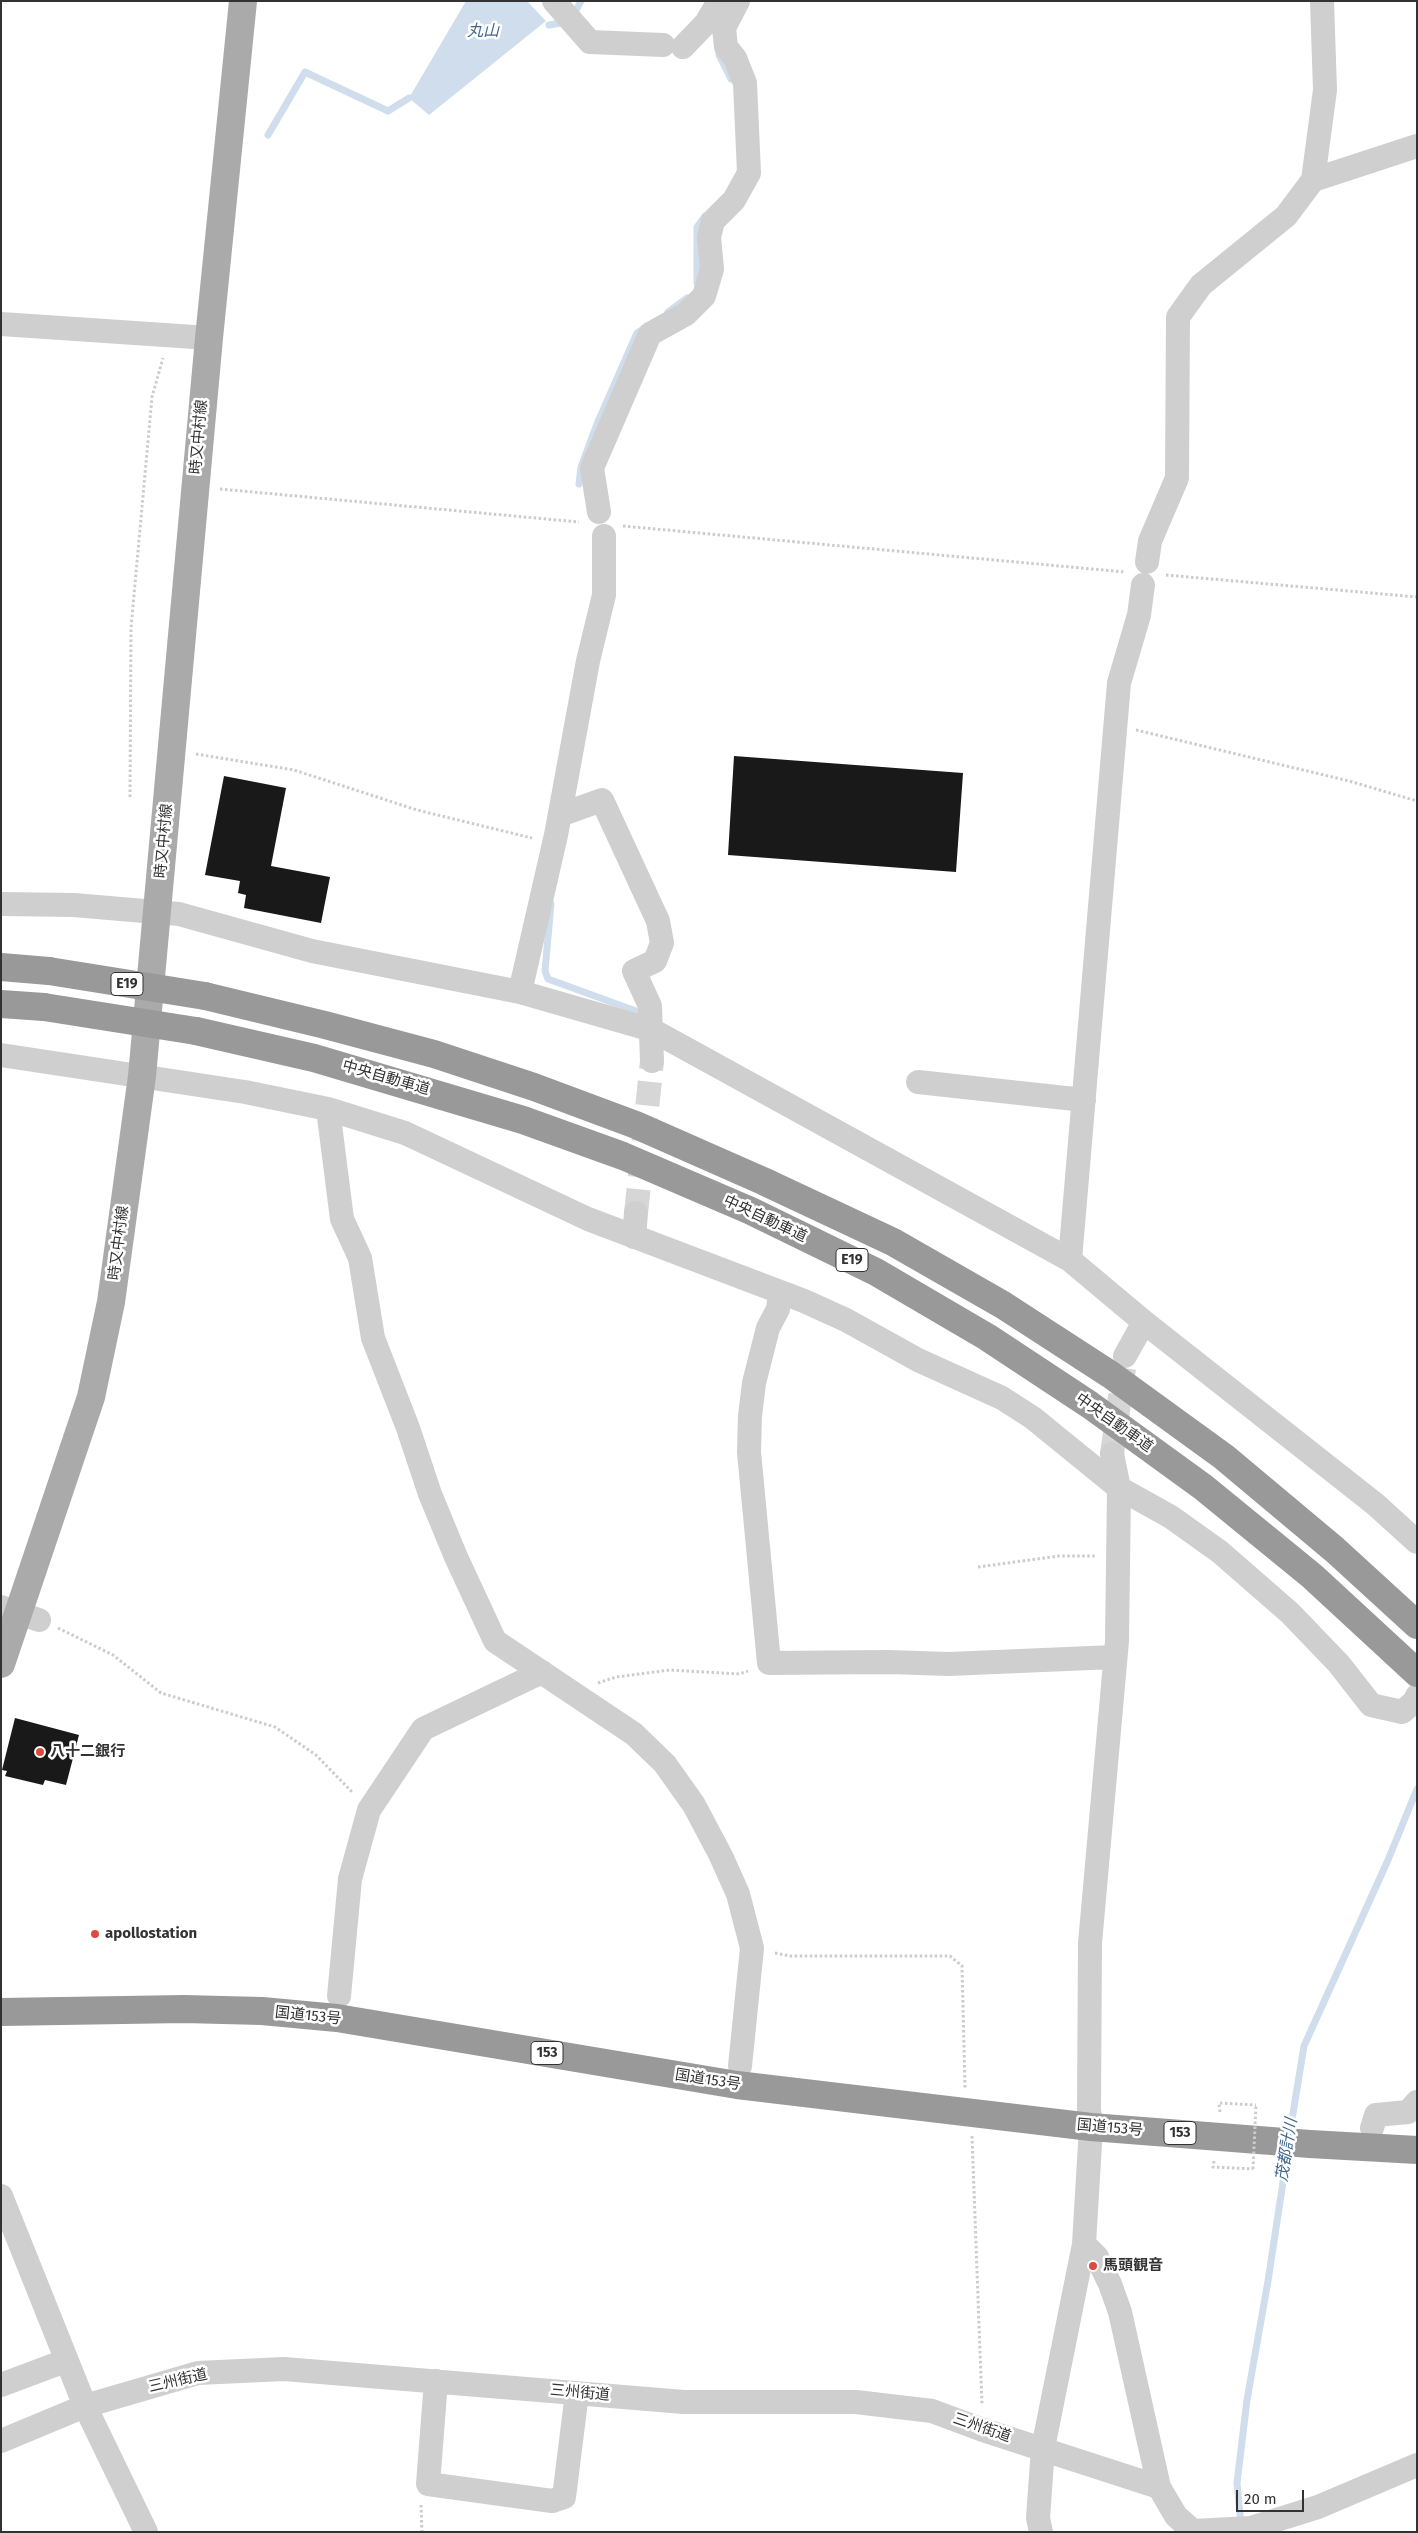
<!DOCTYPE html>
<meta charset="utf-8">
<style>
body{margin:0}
#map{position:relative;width:1418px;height:2533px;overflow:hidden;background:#fff;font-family:"Fira Sans",sans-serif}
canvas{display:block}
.frame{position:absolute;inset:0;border:2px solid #323232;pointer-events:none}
.scale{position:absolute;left:1236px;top:2490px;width:68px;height:22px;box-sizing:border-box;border:2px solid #323232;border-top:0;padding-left:6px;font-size:15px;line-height:18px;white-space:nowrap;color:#323232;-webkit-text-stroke:4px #fff;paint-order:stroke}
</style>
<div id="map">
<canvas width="1418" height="2533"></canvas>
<div class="frame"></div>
<div class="scale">20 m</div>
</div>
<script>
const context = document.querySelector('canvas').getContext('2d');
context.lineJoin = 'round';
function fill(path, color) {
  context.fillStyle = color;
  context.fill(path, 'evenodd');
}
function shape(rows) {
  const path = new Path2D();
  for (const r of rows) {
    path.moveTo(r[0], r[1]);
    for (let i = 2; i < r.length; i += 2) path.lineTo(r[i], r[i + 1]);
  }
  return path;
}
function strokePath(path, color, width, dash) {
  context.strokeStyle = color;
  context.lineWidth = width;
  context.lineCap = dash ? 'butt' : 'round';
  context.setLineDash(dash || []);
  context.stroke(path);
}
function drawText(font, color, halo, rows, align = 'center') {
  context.font = font + ' "Fira Sans","Noto Sans JP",sans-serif';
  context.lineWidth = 5;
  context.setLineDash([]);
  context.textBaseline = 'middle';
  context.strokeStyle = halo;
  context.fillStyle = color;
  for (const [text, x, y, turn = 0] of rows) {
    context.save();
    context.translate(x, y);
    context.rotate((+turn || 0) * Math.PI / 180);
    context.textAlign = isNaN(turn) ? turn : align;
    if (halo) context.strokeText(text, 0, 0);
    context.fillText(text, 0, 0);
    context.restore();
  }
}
const water = shape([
 [466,1,527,1,546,21,429,115,409,98]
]);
const stream = shape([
 [574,14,581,1],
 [549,25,561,23],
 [719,55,731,79],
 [268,135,305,72,388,111,409,98],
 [697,283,697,227,705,216],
 [668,312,687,298],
 [579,484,581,467,597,424,637,333,645,328],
 [551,904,545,971,548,979,636,1011],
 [1289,2138,1304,2046,1388,1860,1417,1789],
 [1241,2524,1237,2483,1247,2400,1268,2281,1288,2149]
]);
const building = shape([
 [734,756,963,773,956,872,728,855],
 [224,776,286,788,271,866,330,877,321,923,244,908,246,895,238,893,240,881,205,875],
 [15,1718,79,1735,66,1785,45,1780,43,1785,5,1776,7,1771,2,1770]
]);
const minorTunnel = shape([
 [636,1213,652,1061],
 [1112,1454,1124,1368]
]);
const path = shape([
 [220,489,579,522],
 [623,526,1125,572],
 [1166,575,1417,597],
 [1136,730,1349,781,1417,801],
 [196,754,294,770,417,810,532,838],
 [130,797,131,628,152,397,163,358],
 [978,1567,1059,1556,1095,1556],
 [58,1628,113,1655,161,1693,275,1727,316,1755,353,1793],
 [598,1683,616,1677,670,1670,739,1674,748,1671],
 [775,1953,790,1956,950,1956,962,1966,965,2088],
 [1220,2112,1219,2103,1256,2105],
 [972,2136,982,2405],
 [1214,2161,1213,2167,1253,2169],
 [421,2505,422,2532]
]);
const minor = shape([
 [554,1,590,42,663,45],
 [683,47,706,23,719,1],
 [1313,180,1417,146],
 [1,324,209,338],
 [599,512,592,468,650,334,686,314,704,296,712,269,709,237,713,221,734,200,749,173,745,83,735,58,726,47,724,28,738,1],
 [1147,562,1150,541,1177,478,1178,317,1201,285,1286,216,1313,180,1325,90,1322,1],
 [560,815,602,800,658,921,662,943,655,961,634,971,650,1006,652,1061],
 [1,904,74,905,179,914,312,951,520,992,652,1030,1070,1260,1144,1322,1375,1504,1417,1542],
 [520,992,556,835,588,661,604,595,604,536],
 [1,1055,245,1092,328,1109,405,1133,588,1219,804,1301,846,1320,918,1360,1002,1398,1033,1418,1119,1488,1171,1517,1220,1552,1290,1613,1339,1664,1371,1705,1402,1712,1414,1702,1417,1696],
 [918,1082,1084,1100],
 [328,1109,342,1219,360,1258,373,1338,408,1428,430,1494,456,1557,495,1641,634,1734,665,1764,694,1805,721,1856,738,1894,752,1948,740,2066],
 [634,1237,636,1213],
 [1070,1260,1119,683,1139,615,1143,585],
 [780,1293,778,1309,768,1328,754,1383,750,1416,749,1452,769,1663,888,1662,949,1664,1114,1657],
 [1125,1356,1144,1322],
 [1,1607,39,1620],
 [339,1996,350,1879,369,1810,423,1729,542,1672],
 [1372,2128,1376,2115,1408,2112,1417,2102],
 [1,2196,85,2406,146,2532],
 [1084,2244,1097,2257,1110,2284,1120,2312,1159,2487,1176,2516,1193,2531,1251,2528,1318,2507,1417,2465],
 [436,2381,428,2484,552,2501,564,2497,577,2393],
 [1,2385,65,2361],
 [1,2441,85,2406,198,2373,284,2369,684,2402,856,2402,932,2411,983,2430,1159,2487],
 [1041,2532,1038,2518,1043,2448,1084,2244,1091,2127,1089,2109,1090,1943,1117,1641,1119,1488,1112,1454]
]);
const major = shape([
 [1,1664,91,1397,111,1302,142,1076,209,338,243,1]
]);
const highway = shape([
 [1,967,49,971],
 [205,996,325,1025,434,1054,534,1087,636,1125,763,1181,893,1242,1003,1305,1111,1375,1224,1457,1335,1550,1417,1625],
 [1,1004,44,1007],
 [196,1031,314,1058,523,1120,623,1156,751,1211,876,1272,987,1337,1090,1405,1203,1487,1312,1576,1417,1673],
 [1,2012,184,2009,262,2011,337,2018,737,2085,1091,2127,1310,2144,1417,2150]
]);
const pathBridge = shape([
 [1253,2169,1256,2105]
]);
const highwayBridge = shape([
 [49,971,205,996],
 [44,1007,196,1031]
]);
const markers = [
 [40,1752,5,"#dd4a40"],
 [95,1934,5,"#dd4a40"],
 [1093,2266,5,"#dd4a40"]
];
const shields = [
 [127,984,32],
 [852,1260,32],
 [547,2053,32],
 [1180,2133,32]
];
const shieldNames = [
 ["E19",127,984],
 ["E19",852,1260],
 ["153",547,2053],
 ["153",1180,2133]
];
const streetNames = [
 ["時又中村線",199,437,-85],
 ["時又中村線",164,841,-85],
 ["中央自動車道",386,1078,16],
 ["中央自動車道",765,1219,25],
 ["時又中村線",119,1243,-83],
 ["中央自動車道",1114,1423,35],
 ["国道153号",308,2016,6],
 ["国道153号",708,2080,9],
 ["国道153号",1110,2128,5],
 ["三州街道",178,2381,-13],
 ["三州街道",580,2393,5],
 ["三州街道",982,2428,19]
];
const poiNames = [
 ["八十二銀行",50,1752],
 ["apollostation",105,1934],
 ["馬頭観音",1103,2266]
];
const waterNames = [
 ["丸山",483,32],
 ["茂都計川",1287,2150,-81]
];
fill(water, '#d0ddec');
strokePath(stream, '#d0ddec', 7);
fill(building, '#191919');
strokePath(minorTunnel, '#d6d6d6', 24, [24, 12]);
strokePath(path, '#ccc', 3, [2.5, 2.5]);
strokePath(minor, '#cfcfcf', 24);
strokePath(major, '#aaa', 28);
strokePath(highway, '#999', 28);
strokePath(pathBridge, '#ccc', 3, [2.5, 2.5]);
strokePath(highwayBridge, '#999', 28);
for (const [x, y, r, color] of markers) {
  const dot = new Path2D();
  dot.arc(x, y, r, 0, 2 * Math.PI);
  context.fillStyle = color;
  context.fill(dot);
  strokePath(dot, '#fff', 2);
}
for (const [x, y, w] of shields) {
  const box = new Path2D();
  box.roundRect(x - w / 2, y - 11.5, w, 23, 4);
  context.fillStyle = '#fff';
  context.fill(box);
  strokePath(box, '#323232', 1);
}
drawText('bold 14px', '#323232', null, shieldNames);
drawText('15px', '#323232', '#fff', streetNames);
drawText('bold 15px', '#323232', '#fff', poiNames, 'left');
drawText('italic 16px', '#436992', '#fff', waterNames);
</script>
